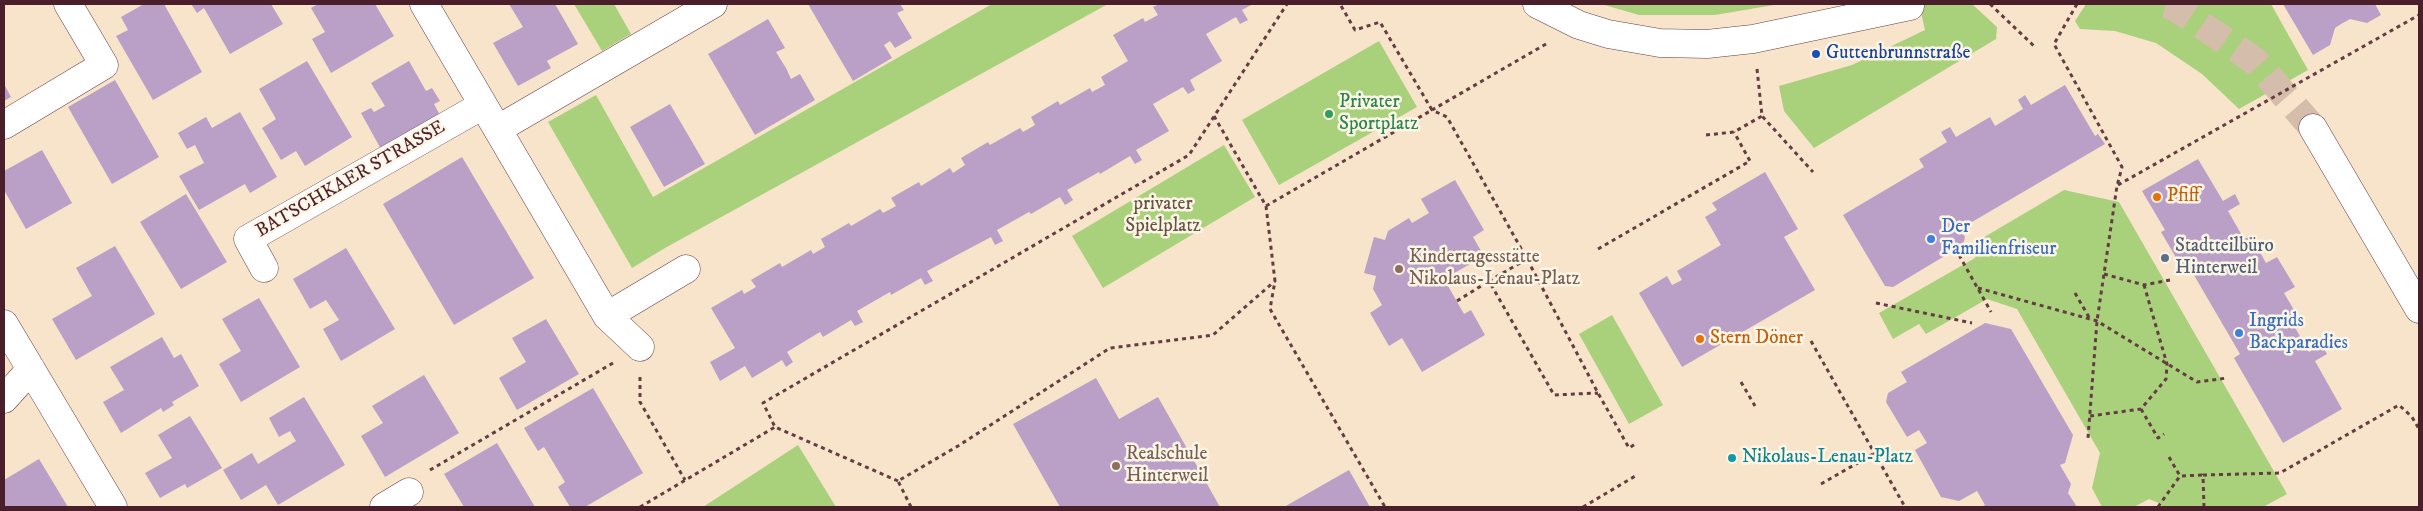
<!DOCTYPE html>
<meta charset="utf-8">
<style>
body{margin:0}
#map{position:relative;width:2423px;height:511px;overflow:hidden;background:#f7e4cb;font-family:"IM FELL DW Pica",serif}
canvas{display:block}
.frame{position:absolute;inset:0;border:5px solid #4a1f2b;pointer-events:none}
</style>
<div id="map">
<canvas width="2423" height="511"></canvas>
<div class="frame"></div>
</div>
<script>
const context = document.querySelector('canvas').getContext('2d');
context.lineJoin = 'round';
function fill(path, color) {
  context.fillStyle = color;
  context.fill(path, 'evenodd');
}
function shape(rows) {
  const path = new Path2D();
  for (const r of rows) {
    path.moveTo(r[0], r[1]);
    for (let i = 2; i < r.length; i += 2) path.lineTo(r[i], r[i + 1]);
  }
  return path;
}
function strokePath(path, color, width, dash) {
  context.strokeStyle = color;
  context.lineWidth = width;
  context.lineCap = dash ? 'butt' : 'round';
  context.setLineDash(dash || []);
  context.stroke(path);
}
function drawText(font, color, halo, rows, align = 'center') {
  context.font = font + ' "IM FELL DW Pica",serif';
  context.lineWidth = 5;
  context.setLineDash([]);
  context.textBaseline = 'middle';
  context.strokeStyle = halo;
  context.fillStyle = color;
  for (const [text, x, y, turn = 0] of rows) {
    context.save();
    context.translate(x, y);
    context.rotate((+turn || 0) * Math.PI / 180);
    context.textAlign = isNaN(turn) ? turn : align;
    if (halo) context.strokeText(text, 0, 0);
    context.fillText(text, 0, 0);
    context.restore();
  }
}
const green = shape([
 [574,4,614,4,631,34,602,51],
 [992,4,1108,4,665,248,632,268,548,122,596,95,653,197],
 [1601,4,1780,4,1715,15,1639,15],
 [1919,4,1972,4,1997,27,1996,39,1814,148,1784,111,1779,86,1852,65,1925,30],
 [2086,4,2271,4,2308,70,2239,109,2202,74,2156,43,2115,31,2080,29,2075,21],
 [1379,41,1417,107,1279,185,1242,120],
 [1224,145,1255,197,1103,288,1072,236],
 [2064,190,2119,202,2287,494,2263,507,2163,507,2161,504,2149,499,2134,507,2102,507,2092,488,2100,453,2017,309,1987,299,1926,334,1919,324,1893,339,1879,313,1975,258,1981,239],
 [1612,315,1663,405,1629,424,1579,334],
 [798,445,836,507,703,507]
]);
const building = shape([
 [144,4,164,4,202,72,153,100,116,36,128,30,121,17],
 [191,4,271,4,283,24,230,54,204,8,197,13],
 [318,4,375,4,394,36,331,73,312,39,325,32,311,8],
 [509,4,555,4,578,44,547,61,551,68,518,86,493,43,523,27],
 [808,4,900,4,904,10,897,13,912,38,895,48,890,41,884,45,892,58,853,81],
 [1159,4,1253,4,1242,10,1248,20,1240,24,1236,17,1206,34,1222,61,1190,80,1195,90,1188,94,1183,87,1153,104,1169,131,1136,150,1142,160,1135,164,1130,156,1100,174,1099,172,1067,190,1073,200,1065,205,1060,197,1031,214,1029,212,997,230,1003,241,995,245,991,237,927,271,933,281,925,285,921,278,891,295,890,292,857,311,863,322,855,326,851,320,823,337,820,332,787,352,793,362,786,367,782,360,752,378,745,366,720,381,710,362,735,348,711,308,742,290,744,294,756,287,751,280,780,263,782,267,811,250,813,254,825,247,821,239,849,223,851,226,880,209,883,213,896,206,891,198,919,182,921,186,950,168,953,173,965,165,961,158,988,142,990,145,1020,128,1023,132,1035,125,1031,117,1058,101,1060,105,1090,88,1092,92,1105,85,1101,77,1128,61,1113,35,1143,18,1145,22,1158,15,1153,7],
 [2283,4,2375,4,2381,15,2367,23,2350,19,2341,24,2335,28,2330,45,2313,55],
 [768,19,785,48,776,52,786,68,791,79,800,74,815,100,755,135,708,54],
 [307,61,352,137,305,166,296,151,281,160,262,128,276,119,259,89],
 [409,61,426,91,432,88,440,101,434,104,441,117,382,151,361,113,371,108,374,112,385,106,371,83],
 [115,80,159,157,112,184,68,107],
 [4,84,11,97,4,101],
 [2065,85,2095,136,2098,134,2105,144,1960,229,1965,237,1963,245,1893,287,1885,286,1843,215,1924,167,1919,159,1947,142,1941,132,1950,127,1956,137,1990,117,1995,126,2023,109,2018,100,2025,95,2031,105],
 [670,104,705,164,664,187,630,127],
 [240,112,277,177,250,193,245,184,199,210,179,176,204,163,195,145,187,149,178,133,206,117,212,128],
 [42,150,72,203,26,229,4,190,4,171],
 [462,157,534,278,454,325,383,204],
 [2198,159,2223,201,2235,194,2240,204,2228,211,2244,239,2251,236,2266,263,2277,257,2295,287,2284,293,2300,320,2293,324,2309,352,2322,345,2327,354,2315,361,2342,409,2283,443,2234,358,2240,354,2191,270,2185,273,2161,232,2165,230,2142,191],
 [1765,172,1798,229,1784,237,1815,290,1682,367,1639,293,1667,276,1672,285,1682,280,1677,271,1721,245,1705,217,1717,210,1712,203],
 [1455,180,1484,230,1473,237,1484,256,1444,279,1464,314,1471,310,1485,335,1422,372,1402,338,1389,346,1370,313,1382,305,1373,289,1376,276,1364,273,1374,237,1385,240,1388,231,1409,218,1412,223,1429,213,1421,199],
 [186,194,227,262,181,289,140,222],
 [115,246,155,314,76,360,52,319,92,296,76,268],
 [346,248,395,329,341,361,323,329,339,320,326,300,310,309,293,279],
 [259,298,300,367,241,402,219,364,241,351,222,319],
 [546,319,579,374,517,410,499,378,526,362,512,338],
 [1985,323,2011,329,2073,435,2065,463,2060,465,2071,484,2068,493,2077,507,1981,507,1985,505,1977,491,1959,501,1941,497,1915,450,1927,443,1919,430,1907,437,1886,402,1888,393,1907,382,1901,372],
 [162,337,174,358,181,354,199,386,172,402,174,405,163,412,161,408,121,433,103,402,124,390,110,367],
 [424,375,459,433,385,477,361,436,383,423,372,406],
 [1096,378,1119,419,1158,397,1220,507,1060,507,1013,424],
 [593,388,643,473,585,507,570,507,558,487,565,482,544,447,538,451,524,428],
 [304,397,345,465,278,505,266,485,241,500,223,470,252,453,258,464,296,441,290,431,279,437,269,418],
 [190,416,222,468,187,488,185,484,160,498,145,473,172,458,158,435],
 [497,443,535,507,464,507,444,474],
 [39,459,68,507,4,507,4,480],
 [1349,470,1370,507,1284,507]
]);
const minorTunnel = shape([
 [2166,4,2173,6,2255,61,2313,128]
]);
const path = shape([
 [1990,4,2036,48],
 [2077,4,2054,44,2122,167,2117,186,2097,321,2088,438],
 [1546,44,1432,110,1447,117,1527,259,1598,393,1629,448,1637,443],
 [1757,69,1762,116,1813,172],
 [1214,116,1266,206,1275,281,1270,309,1385,507],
 [1706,135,1734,132,1762,116],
 [2118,185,2419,15],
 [1266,206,1432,110,1380,22,1355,30,1340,4],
 [1598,249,1750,161,1734,132],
 [1959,255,1991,312],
 [1527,259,1489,281,1554,395,1598,393],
 [2104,274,2144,285,2170,280],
 [1978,288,2097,321,2197,382,2227,378],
 [2075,293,2090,319],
 [1457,301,1489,281],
 [1876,303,1972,323],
 [1811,341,1905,507],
 [640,377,640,402,685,480],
 [1741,382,1755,406],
 [2141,409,2158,438,2164,434],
 [2090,416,2141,409,2166,379,2167,364,2144,285],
 [2169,457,2180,476],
 [430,470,613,363],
 [898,481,775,427,763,403,1189,155,1287,4],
 [1821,484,1875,453],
 [640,507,775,427],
 [911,507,898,481,958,446,1110,348,1213,335,1275,281],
 [1583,507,1637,475],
 [2158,507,2180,476,2203,475],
 [2204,507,2203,475,2280,473,2399,405,2412,417,2419,429]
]);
const minor = shape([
 [424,4,607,316,640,347],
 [1537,4,1579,25,1608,34,1660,43,1707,44,1753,39,1910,6],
 [4,125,104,65,68,4],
 [2313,128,2419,309],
 [498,129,713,4],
 [264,268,248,239,483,105],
 [607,316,686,269],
 [4,324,113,507],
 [4,399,31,369],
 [384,507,409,492]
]);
const markers = [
 [1816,54,5,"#1a4fb4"],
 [1329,114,5,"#2e9e5b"],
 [2157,197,5,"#e8710a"],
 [1931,239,5,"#3f7fe0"],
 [2165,258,5,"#5c6f8a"],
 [1399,269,5,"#8d6e63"],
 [2239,333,5,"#3f7fe0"],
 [1700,339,5,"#e8710a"],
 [1732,458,5,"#0f9aa8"],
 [1116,466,5,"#8d6e63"]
];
const transitNames = [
 ["Guttenbrunnstraße",1826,54]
];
const leisureNames = [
 ["Privater",1339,103],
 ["Sportplatz",1339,125]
];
const streetNames = [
 ["BATSCHKAER STRASSE",351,180,-30]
];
const foodNames = [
 ["Pfiff",2167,197],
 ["Stern Döner",1710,339]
];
const parkNames = [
 ["privater",1163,205],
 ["Spielplatz",1163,227]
];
const shopNames = [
 ["Der",1941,228],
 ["Familienfriseur",1941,250],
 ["Ingrids",2249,322],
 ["Backparadies",2249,344]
];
const serviceNames = [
 ["Stadtteilbüro",2175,247],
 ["Hinterweil",2175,269]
];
const educationNames = [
 ["Kindertagesstätte",1409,258],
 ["Nikolaus-Lenau-Platz",1409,280],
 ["Realschule",1126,455],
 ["Hinterweil",1126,477]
];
const cultureNames = [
 ["Nikolaus-Lenau-Platz",1742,458]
];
fill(green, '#a9d17b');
fill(building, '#baa0c6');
strokePath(minorTunnel, '#d4bdab', 28, [28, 14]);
strokePath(minor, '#643d43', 29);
strokePath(path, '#643d43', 3, [4, 4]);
strokePath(minor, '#fff', 28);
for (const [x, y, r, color] of markers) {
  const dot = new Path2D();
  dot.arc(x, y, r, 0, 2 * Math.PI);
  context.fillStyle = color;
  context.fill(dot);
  strokePath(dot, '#fcf5e5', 2);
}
drawText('19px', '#164399', '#fcf5e5', transitNames, 'left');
drawText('19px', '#27864d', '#fcf5e5', leisureNames, 'left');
drawText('19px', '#4a1f2b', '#fcf5e5', streetNames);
drawText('19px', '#c56008', '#fcf5e5', foodNames, 'left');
drawText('19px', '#665443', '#fcf5e5', parkNames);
drawText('19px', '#366cbe', '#fcf5e5', shopNames, 'left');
drawText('19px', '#4e5e75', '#fcf5e5', serviceNames, 'left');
drawText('19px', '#785e54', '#fcf5e5', educationNames, 'left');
drawText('19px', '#0d838f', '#fcf5e5', cultureNames, 'left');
</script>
